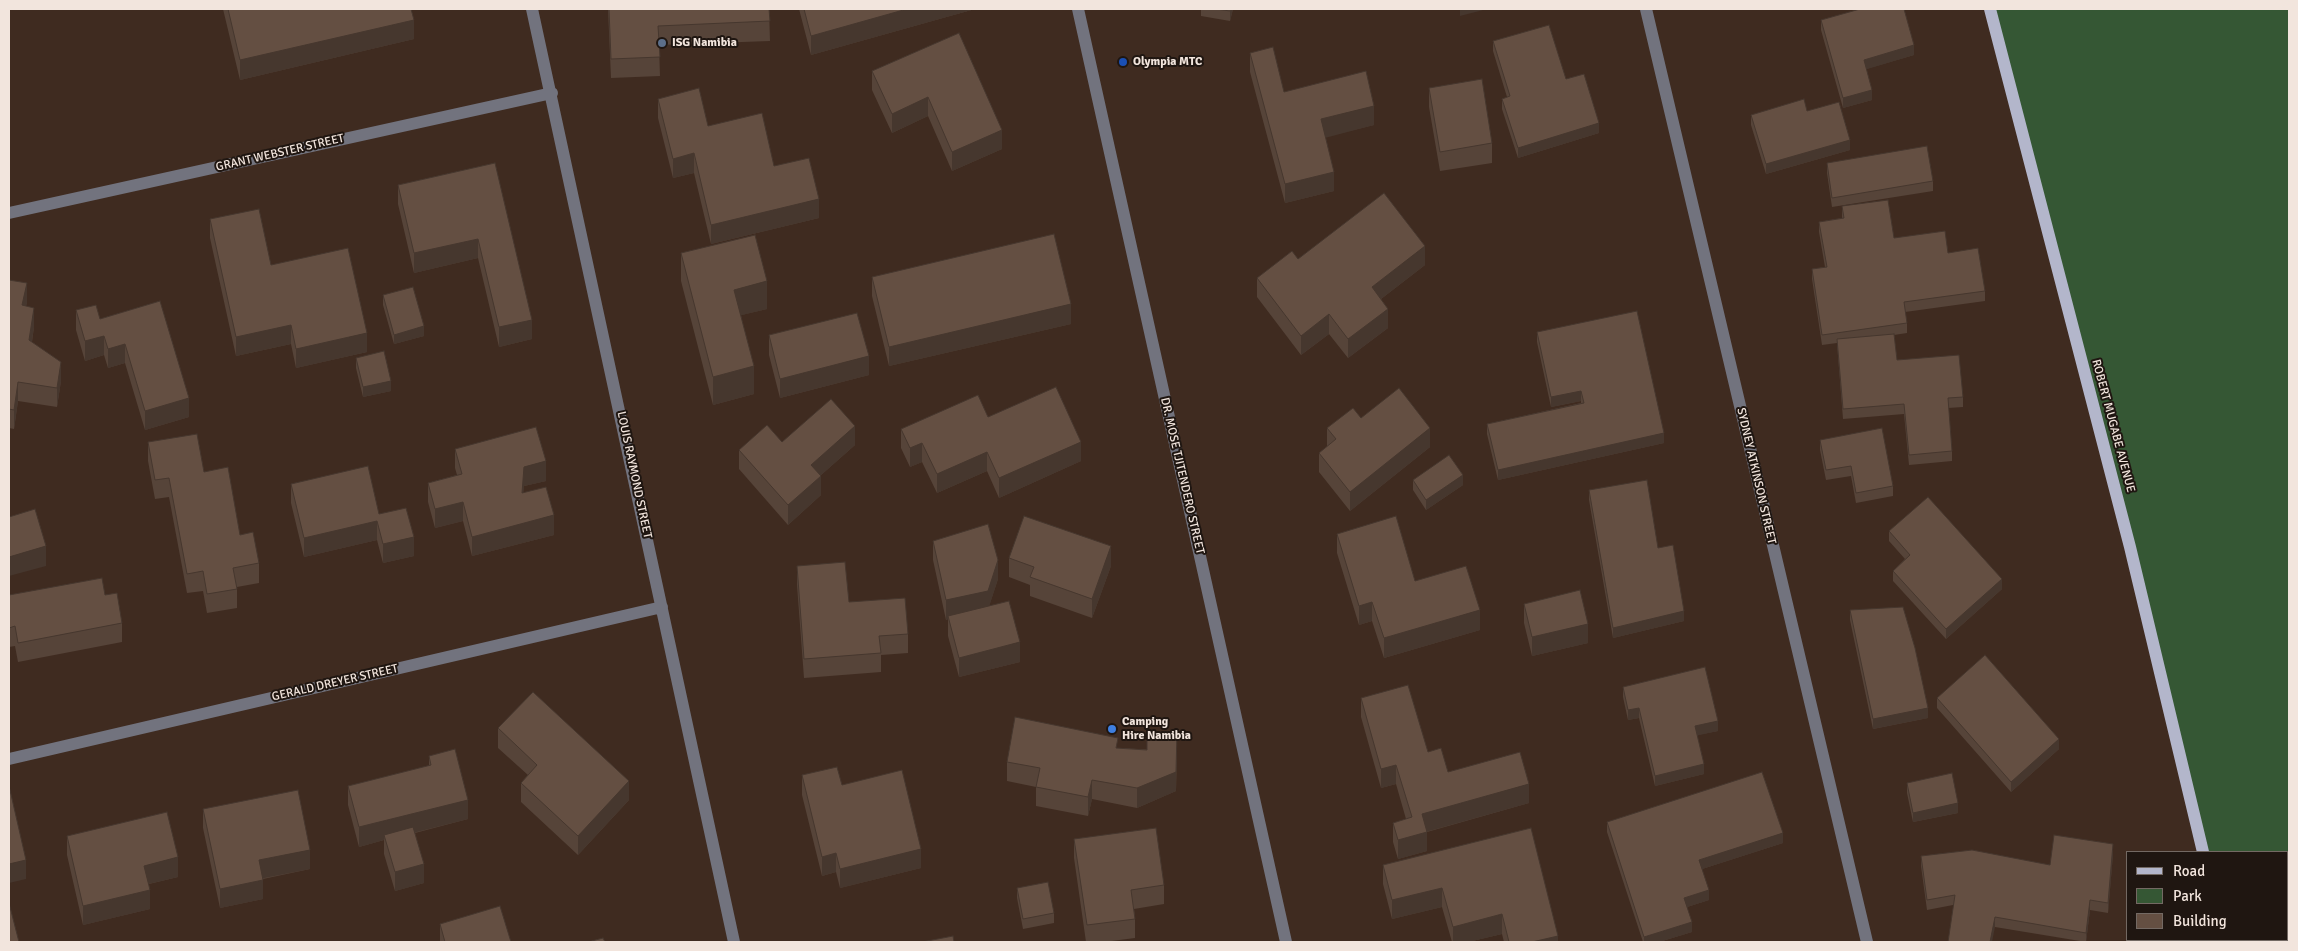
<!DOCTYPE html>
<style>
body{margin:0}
#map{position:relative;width:2298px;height:951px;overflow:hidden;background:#3f2b20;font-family:Signika,sans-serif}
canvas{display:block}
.frame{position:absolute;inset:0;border:10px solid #f2e5dd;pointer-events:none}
.legend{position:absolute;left:2126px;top:851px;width:162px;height:90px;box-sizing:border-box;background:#1f1611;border:1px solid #736963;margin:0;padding:6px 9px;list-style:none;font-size:15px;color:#f2e5dd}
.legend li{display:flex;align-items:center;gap:10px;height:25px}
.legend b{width:25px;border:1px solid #736963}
</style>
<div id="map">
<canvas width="2298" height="951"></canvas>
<div class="frame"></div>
<ul class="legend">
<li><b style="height:6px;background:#b3b6cb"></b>Road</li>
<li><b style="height:14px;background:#355734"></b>Park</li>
<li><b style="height:14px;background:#644f42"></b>Building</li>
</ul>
</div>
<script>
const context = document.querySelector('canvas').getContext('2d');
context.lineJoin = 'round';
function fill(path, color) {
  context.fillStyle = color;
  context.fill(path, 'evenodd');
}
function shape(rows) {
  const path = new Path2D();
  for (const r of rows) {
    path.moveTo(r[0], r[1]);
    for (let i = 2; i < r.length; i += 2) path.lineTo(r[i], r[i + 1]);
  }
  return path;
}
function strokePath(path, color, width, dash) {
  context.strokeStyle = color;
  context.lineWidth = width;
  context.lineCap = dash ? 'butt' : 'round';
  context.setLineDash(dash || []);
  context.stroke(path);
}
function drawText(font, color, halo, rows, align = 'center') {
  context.font = font + ' Signika,sans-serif';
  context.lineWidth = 4;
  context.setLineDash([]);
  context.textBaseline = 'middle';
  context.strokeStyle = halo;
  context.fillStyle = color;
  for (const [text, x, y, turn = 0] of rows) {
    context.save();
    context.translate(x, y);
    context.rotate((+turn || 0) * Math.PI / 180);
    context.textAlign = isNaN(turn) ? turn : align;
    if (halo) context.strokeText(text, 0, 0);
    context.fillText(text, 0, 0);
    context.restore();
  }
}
const green = shape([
 [1990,9,2289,9,2289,942,2224,942,2224,940,2287,940,2287,852,2203,852]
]);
const minor = shape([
 [532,9,734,942],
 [1078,9,1286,942],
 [1646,9,1867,942],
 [9,213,552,93],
 [9,759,662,607]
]);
const major = shape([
 [1990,9,2130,547,2203,852],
 [2224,940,2224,942]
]);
const wall = shape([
 [223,9,411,9,414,39,240,80],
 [608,9,769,9,770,41,659,45,660,76,611,78],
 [799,9,975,9,811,55],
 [1201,9,1233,9,1230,21,1201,16],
 [1821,20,1914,55,1866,69,1872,100,1843,108,1821,30],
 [959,33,1002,149,952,171,928,116,892,133,872,90,872,71],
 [1493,41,1599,133,1518,158,1502,109,1502,99,1507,97,1493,51],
 [1250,53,1284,92,1374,125,1325,137,1334,191,1285,203,1250,72],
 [1429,88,1492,143,1492,163,1440,171,1429,107],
 [658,99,708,126,774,166,819,218,711,244,694,173,673,178,658,118],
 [1807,111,1850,150,1766,174,1751,125,1751,115],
 [495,163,532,339,499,347,478,258,414,273,398,204,398,185],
 [1827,163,1933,181,1933,191,1832,207,1827,173],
 [1842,206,1894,238,1948,253,1985,291,1985,301,1905,312,1907,323,1907,333,1894,335,1897,360,1963,397,1963,407,1948,408,1952,451,1952,461,1909,465,1904,414,1843,419,1837,343,1822,345,1812,279,1812,269,1825,267,1819,232,1819,222,1842,218],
 [210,219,271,265,367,352,296,368,291,344,236,356,210,238],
 [681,253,767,309,741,315,754,394,713,405,681,281],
 [1298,259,1425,265,1381,299,1388,328,1348,358,1329,334,1301,355,1257,297,1257,278],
 [872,277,1071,324,889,366,872,296],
 [9,280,27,302,26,306,34,327,32,342,61,381,57,407,18,401,14,429,9,428],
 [383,295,424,336,394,344,383,305],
 [160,301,189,417,145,430,125,363,108,368,104,355,85,361,76,330,76,310,100,319],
 [1537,332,1664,443,1498,480,1487,434,1487,424,1581,403,1581,401,1551,407,1537,342],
 [769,335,869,375,780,398,769,355],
 [356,358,391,391,363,397,356,368],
 [988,417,1081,461,999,498,987,471,937,493,922,462,910,467,901,448,901,429],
 [1361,418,1430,447,1350,511,1319,472,1319,453,1327,447,1327,428],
 [1820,440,1893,486,1893,496,1856,503,1851,476,1826,480,1820,450],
 [148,442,204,472,240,535,259,563,259,583,237,587,237,608,207,613,203,591,187,593,169,497,155,499,148,461],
 [782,442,855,445,821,475,821,495,788,525,739,469,739,450],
 [455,449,546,481,524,486,523,493,554,535,472,556,463,521,435,528,428,502,428,483,457,475,455,468],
 [1413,480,1463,485,1426,510,1413,490],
 [291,484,379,514,414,556,383,563,377,540,304,557,291,503],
 [1589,490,1684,621,1613,638,1589,500],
 [1889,531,2002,589,1946,639,1893,581,1893,571,1905,559,1889,541],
 [1337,534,1415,581,1480,630,1384,658,1372,621,1359,625,1337,553],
 [933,541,998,579,989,606,1020,662,959,677,948,636,948,619,946,620,933,560],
 [1009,558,1111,566,1092,618,1030,596,1030,585,1009,577],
 [797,566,849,602,908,634,908,653,881,655,881,672,804,678,797,585],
 [9,595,105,595,122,623,122,642,18,662,15,646,9,647],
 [1524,604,1588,643,1532,656,1524,623],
 [1850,610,1928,718,1873,729,1850,620],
 [1623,687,1718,731,1697,735,1704,774,1655,786,1639,718,1628,720,1623,697],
 [1361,698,1428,752,1448,772,1529,803,1427,832,1427,851,1398,859,1393,842,1393,823,1406,819,1396,784,1381,788,1361,717],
 [1937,698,2059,749,2011,792,1937,708],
 [498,728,629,800,578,855,521,802,521,783,528,775,498,748],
 [1118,748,1177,751,1176,791,1137,808,1092,799,1088,816,1036,806,1036,787,1007,781,1007,762],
 [429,756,468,819,415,833,424,883,395,891,384,854,384,840,359,847,348,805,348,786,429,766],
 [802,775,842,785,921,868,840,888,836,872,822,876,802,795],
 [1907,783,1958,813,1913,822,1907,793],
 [203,809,310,869,263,879,263,899,220,908,203,828],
 [1607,822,1783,843,1702,869,1709,900,1687,907,1692,932,1659,942,1643,942,1607,832],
 [1531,828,1558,942,1504,942,1502,934,1468,942,1452,942,1442,907,1392,919,1383,884,1383,865],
 [67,836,178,877,149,884,150,909,83,925,67,855],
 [1074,839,1164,885,1164,904,1134,909,1135,919,1135,938,1104,942,1086,942,1074,858],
 [2113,854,2108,913,2090,910,2086,942,1995,927,1953,905,1927,910,1921,866,1921,856,2050,865],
 [1017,888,1054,913,1054,923,1023,929,1017,898],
 [440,924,511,942,440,942]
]);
const shadedWall = shape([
 [907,9,975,9,811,55,811,36],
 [1231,9,1233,9,1230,21,1230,11],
 [1460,9,1487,9,1460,16],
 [414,20,414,39,240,80,240,60],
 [1914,45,1914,55,1864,70,1864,60],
 [1872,90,1872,100,1843,108,1843,98],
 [928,97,928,116,892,133,892,114],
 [1374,106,1374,125,1321,139,1321,119],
 [1599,123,1599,133,1518,158,1518,148],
 [1002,130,1002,149,952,171,952,152],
 [1850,140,1850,150,1766,174,1766,164],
 [694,153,694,173,673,178,673,159],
 [1334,172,1334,191,1285,203,1285,184],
 [819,199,819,218,711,244,711,225],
 [478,239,478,258,414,273,414,253],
 [1425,246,1425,265,1372,306,1372,287],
 [767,281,767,309,734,317,734,290],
 [27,283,27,302,22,325,22,305],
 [1071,304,1071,324,889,366,889,347],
 [34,308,34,327,29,359,29,340],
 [1388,309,1388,328,1348,358,1348,339],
 [1329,314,1329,334,1301,355,1301,336],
 [532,320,532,339,499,347,499,327],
 [291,325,291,344,236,356,236,337],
 [424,326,424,336,394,344,394,335],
 [367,333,367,352,296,368,296,349],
 [104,336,104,355,85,361,85,341],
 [125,344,125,363,108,368,108,349],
 [869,356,869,375,780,398,780,379],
 [61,362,61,381,57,407,57,388],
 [754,366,754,394,713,405,713,377],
 [391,381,391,391,363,397,363,387],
 [18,382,18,401,14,429,14,410],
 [1581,391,1581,401,1551,407,1551,397],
 [189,398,189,417,145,430,145,411],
 [855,426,855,445,811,484,811,465],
 [1430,428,1430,447,1350,511,1350,492],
 [1664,433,1664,443,1498,480,1498,470],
 [1081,442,1081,461,999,498,999,478],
 [922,443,922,462,910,467,910,448],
 [987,452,987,471,937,493,937,474],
 [546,461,546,481,524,486,522,513,522,493,524,467],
 [1463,475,1463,485,1426,510,1426,500],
 [821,476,821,495,788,525,788,505],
 [463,502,463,521,435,528,435,509],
 [554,515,554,535,472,556,472,537],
 [377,521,377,540,304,557,304,538],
 [414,537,414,556,383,563,383,544],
 [46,546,46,566,9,576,9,557],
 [1111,546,1111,566,1092,618,1092,599],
 [998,560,998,579,988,610,948,616,948,619,946,620,946,600],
 [2002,579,2002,589,1946,639,1946,629],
 [1372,602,1372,621,1359,625,1359,606],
 [1480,610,1480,630,1384,658,1384,638],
 [1684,611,1684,621,1613,638,1613,628],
 [1588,624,1588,643,1532,656,1532,637],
 [1020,642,1020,662,959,677,959,658],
 [1639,708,1639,718,1628,720,1628,710],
 [1928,708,1928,718,1873,729,1873,719],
 [1718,721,1718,731,1695,736,1695,726],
 [1177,732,1176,791,1137,808,1137,788],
 [2059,739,2059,749,2011,792,2011,782],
 [1704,764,1704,774,1655,786,1655,776],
 [1396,765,1396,784,1381,788,1381,769],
 [1092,780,1092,799,1088,816,1088,797],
 [629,781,629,800,578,855,578,836],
 [1529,784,1529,803,1422,833,1422,814],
 [468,800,468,819,385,840,384,835,384,840,359,847,359,827],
 [1958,803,1958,813,1913,822,1913,813],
 [1427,832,1427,851,1398,859,1398,840],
 [1783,833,1783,843,1699,870,1699,860],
 [2113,844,2113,854,2108,913,2108,903],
 [921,849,921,868,840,888,840,869],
 [310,850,310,869,259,879,259,860],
 [836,853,836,872,822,876,822,857],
 [178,857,178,877,144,885,144,866],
 [26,860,26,879,9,883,9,864],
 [424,864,424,883,395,891,395,872],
 [263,880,263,899,220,908,220,889],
 [1442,888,1442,907,1392,919,1392,900],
 [150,890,150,909,83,925,83,906],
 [1709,890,1709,900,1684,908,1684,898],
 [2090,900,2090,910,2086,942,2086,933],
 [1502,914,1502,934,1468,942,1453,942,1453,927],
 [1995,917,1995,927,1992,942,1990,942],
 [1692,922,1692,932,1659,942,1644,942,1644,937],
 [1558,936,1558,942,1532,942]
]);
const building = shape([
 [228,9,411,9,414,20,240,60,228,9],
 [609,9,769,9,770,21,658,26,660,57,611,59,609,9],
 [804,9,907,9,811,36,804,9],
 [1216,9,1231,9,1230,11,1216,9],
 [1860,9,1904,9,1914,45,1864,60,1872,90,1843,98,1821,20,1860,9],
 [1549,25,1566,79,1584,74,1599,123,1518,148,1502,99,1510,96,1493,41,1549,25],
 [959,33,1002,130,952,152,928,97,892,114,872,71,959,33],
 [1273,47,1284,92,1366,71,1374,106,1321,119,1334,172,1285,184,1250,53,1273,47],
 [1482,79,1492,143,1440,152,1429,88,1482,79],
 [699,88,708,126,762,113,774,166,809,158,819,199,711,225,694,153,673,159,658,99,699,88],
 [1804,99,1807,111,1839,102,1850,140,1766,164,1751,115,1804,99],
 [1927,146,1933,181,1832,198,1827,163,1927,146],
 [495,163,532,320,499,327,478,239,414,253,398,185,495,163],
 [1384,193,1425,246,1372,287,1388,309,1348,339,1329,314,1301,336,1257,278,1292,251,1298,259,1384,193],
 [1888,200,1894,238,1945,231,1948,253,1978,248,1985,291,1904,302,1907,323,1822,335,1812,269,1827,267,1819,222,1844,218,1842,206,1888,200],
 [259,209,271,265,348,248,367,333,296,349,291,325,236,337,210,219,259,209],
 [1054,234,1071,304,889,347,872,277,1054,234],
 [755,235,767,281,734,290,754,366,713,377,681,253,755,235],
 [9,280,27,283,22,305,34,308,29,340,61,362,57,388,18,382,14,410,9,409,9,280],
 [413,287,424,326,394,335,383,295,413,287],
 [160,301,189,398,145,411,125,344,108,349,104,336,85,341,76,310,96,305,100,319,160,301],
 [1637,311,1664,433,1498,470,1487,424,1584,403,1581,391,1551,397,1537,332,1637,311],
 [857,313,869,356,780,379,769,335,857,313],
 [1894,334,1897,360,1959,355,1963,397,1948,398,1952,451,1909,455,1904,404,1843,409,1837,339,1894,334],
 [384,351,391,381,363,387,356,358,384,351],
 [1056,387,1081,442,999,478,987,452,937,474,922,443,910,448,901,429,978,395,988,417,1056,387],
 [1399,388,1430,428,1350,492,1319,453,1336,439,1327,428,1353,408,1361,418,1399,388],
 [831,399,855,426,811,465,821,476,788,505,739,450,767,425,782,442,831,399],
 [536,427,546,461,524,467,522,493,546,487,554,515,472,537,463,502,435,509,428,483,462,474,455,449,536,427],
 [1882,428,1893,486,1856,493,1851,466,1826,470,1820,440,1882,428],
 [197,434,204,472,228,467,240,535,253,532,259,563,233,568,237,589,207,594,203,571,187,574,169,478,155,480,148,442,197,434],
 [1449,455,1463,475,1426,500,1413,480,1449,455],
 [368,466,379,514,406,508,414,537,383,544,377,521,304,538,291,484,368,466],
 [1647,480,1658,548,1673,545,1684,611,1613,628,1589,490,1647,480],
 [1928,497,2002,579,1946,629,1893,571,1910,555,1889,531,1928,497],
 [35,509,46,546,9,557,9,517,35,509],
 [1024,516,1111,546,1092,599,1030,577,1034,567,1009,558,1024,516],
 [1396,516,1415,581,1466,566,1480,610,1384,638,1372,602,1359,606,1337,534,1396,516],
 [988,524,998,560,988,591,946,600,933,541,988,524],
 [845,562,849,602,905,598,908,634,879,636,881,653,804,659,797,566,845,562],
 [102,578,105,595,117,593,122,623,18,643,15,626,9,628,9,595,102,578],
 [1580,590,1588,624,1532,637,1524,604,1580,590],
 [1009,601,1020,642,959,658,948,616,1009,601],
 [1903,607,1915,648,1928,708,1873,719,1850,610,1903,607],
 [1985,655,2059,739,2011,782,1937,698,1985,655],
 [1705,667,1718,721,1695,726,1704,764,1655,776,1639,708,1628,710,1623,687,1705,667],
 [1408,685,1428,752,1441,748,1448,772,1520,752,1529,784,1422,814,1427,832,1398,840,1393,823,1412,817,1396,765,1381,769,1361,698,1408,685],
 [533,692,629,781,578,836,521,783,537,765,498,728,533,692],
 [1015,717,1118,738,1116,748,1147,750,1147,731,1177,732,1176,772,1137,788,1092,780,1088,797,1036,787,1040,768,1007,762,1015,717],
 [455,749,468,800,359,827,348,786,431,765,429,756,455,749],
 [837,767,842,785,902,770,921,849,840,869,836,853,822,857,802,775,837,767],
 [1762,772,1783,833,1699,860,1709,890,1684,898,1692,922,1644,937,1607,822,1762,772],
 [1952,773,1958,803,1913,813,1907,783,1952,773],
 [10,790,26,860,9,864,9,791,10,790],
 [298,790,310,850,259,860,263,880,220,889,203,809,298,790],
 [167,812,178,857,144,866,150,890,83,906,67,836,167,812],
 [413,827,424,864,395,872,384,835,413,827],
 [1156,828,1164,885,1131,890,1135,919,1087,925,1074,839,1156,828],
 [1531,828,1558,936,1532,942,1509,942,1502,914,1453,927,1442,888,1392,900,1383,865,1531,828],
 [2054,835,2113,844,2108,903,2090,900,2086,933,1995,917,1990,942,1948,942,1955,895,1927,900,1921,856,1972,850,2050,865,2054,835],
 [1048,882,1054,913,1023,919,1017,888,1048,882],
 [9,903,19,942,9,942,9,903],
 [500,906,511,942,445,942,440,924,500,906],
 [953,936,954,942,922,942,953,936],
 [603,938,605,942,588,942,603,938]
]);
const markers = [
 [662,43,5,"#5c6f8a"],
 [1123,62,5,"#1a4fb4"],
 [1112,729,5,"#3f7fe0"]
];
const poiNames = [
 ["ISG Namibia",672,43],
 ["Olympia MTC",1133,62],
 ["Camping",1122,722],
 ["Hire Namibia",1122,736]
];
const streetNames = [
 ["GRANT WEBSTER STREET",280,153,-13],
 ["ROBERT MUGABE AVENUE",2113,426,75],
 ["LOUIS RAYMOND STREET",634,475,78],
 ["DR. MOSE TJITENDERO STREET",1182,476,77],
 ["SYDNEY ATKINSON STREET",1756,476,77],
 ["GERALD DREYER STREET",335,683,-13]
];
fill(green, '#355734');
strokePath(minor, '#72737e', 12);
strokePath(major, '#b3b6cb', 12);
fill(wall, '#564439');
fill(shadedWall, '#46372e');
fill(building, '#644f42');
strokePath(building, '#46372e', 1);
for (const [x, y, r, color] of markers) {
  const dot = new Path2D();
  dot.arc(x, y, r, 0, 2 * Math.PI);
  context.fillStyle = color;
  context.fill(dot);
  strokePath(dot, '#1f1611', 2);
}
drawText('bold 12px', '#f2e5dd', '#1f1611', poiNames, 'left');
drawText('12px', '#f2e5dd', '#1f1611', streetNames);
</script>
